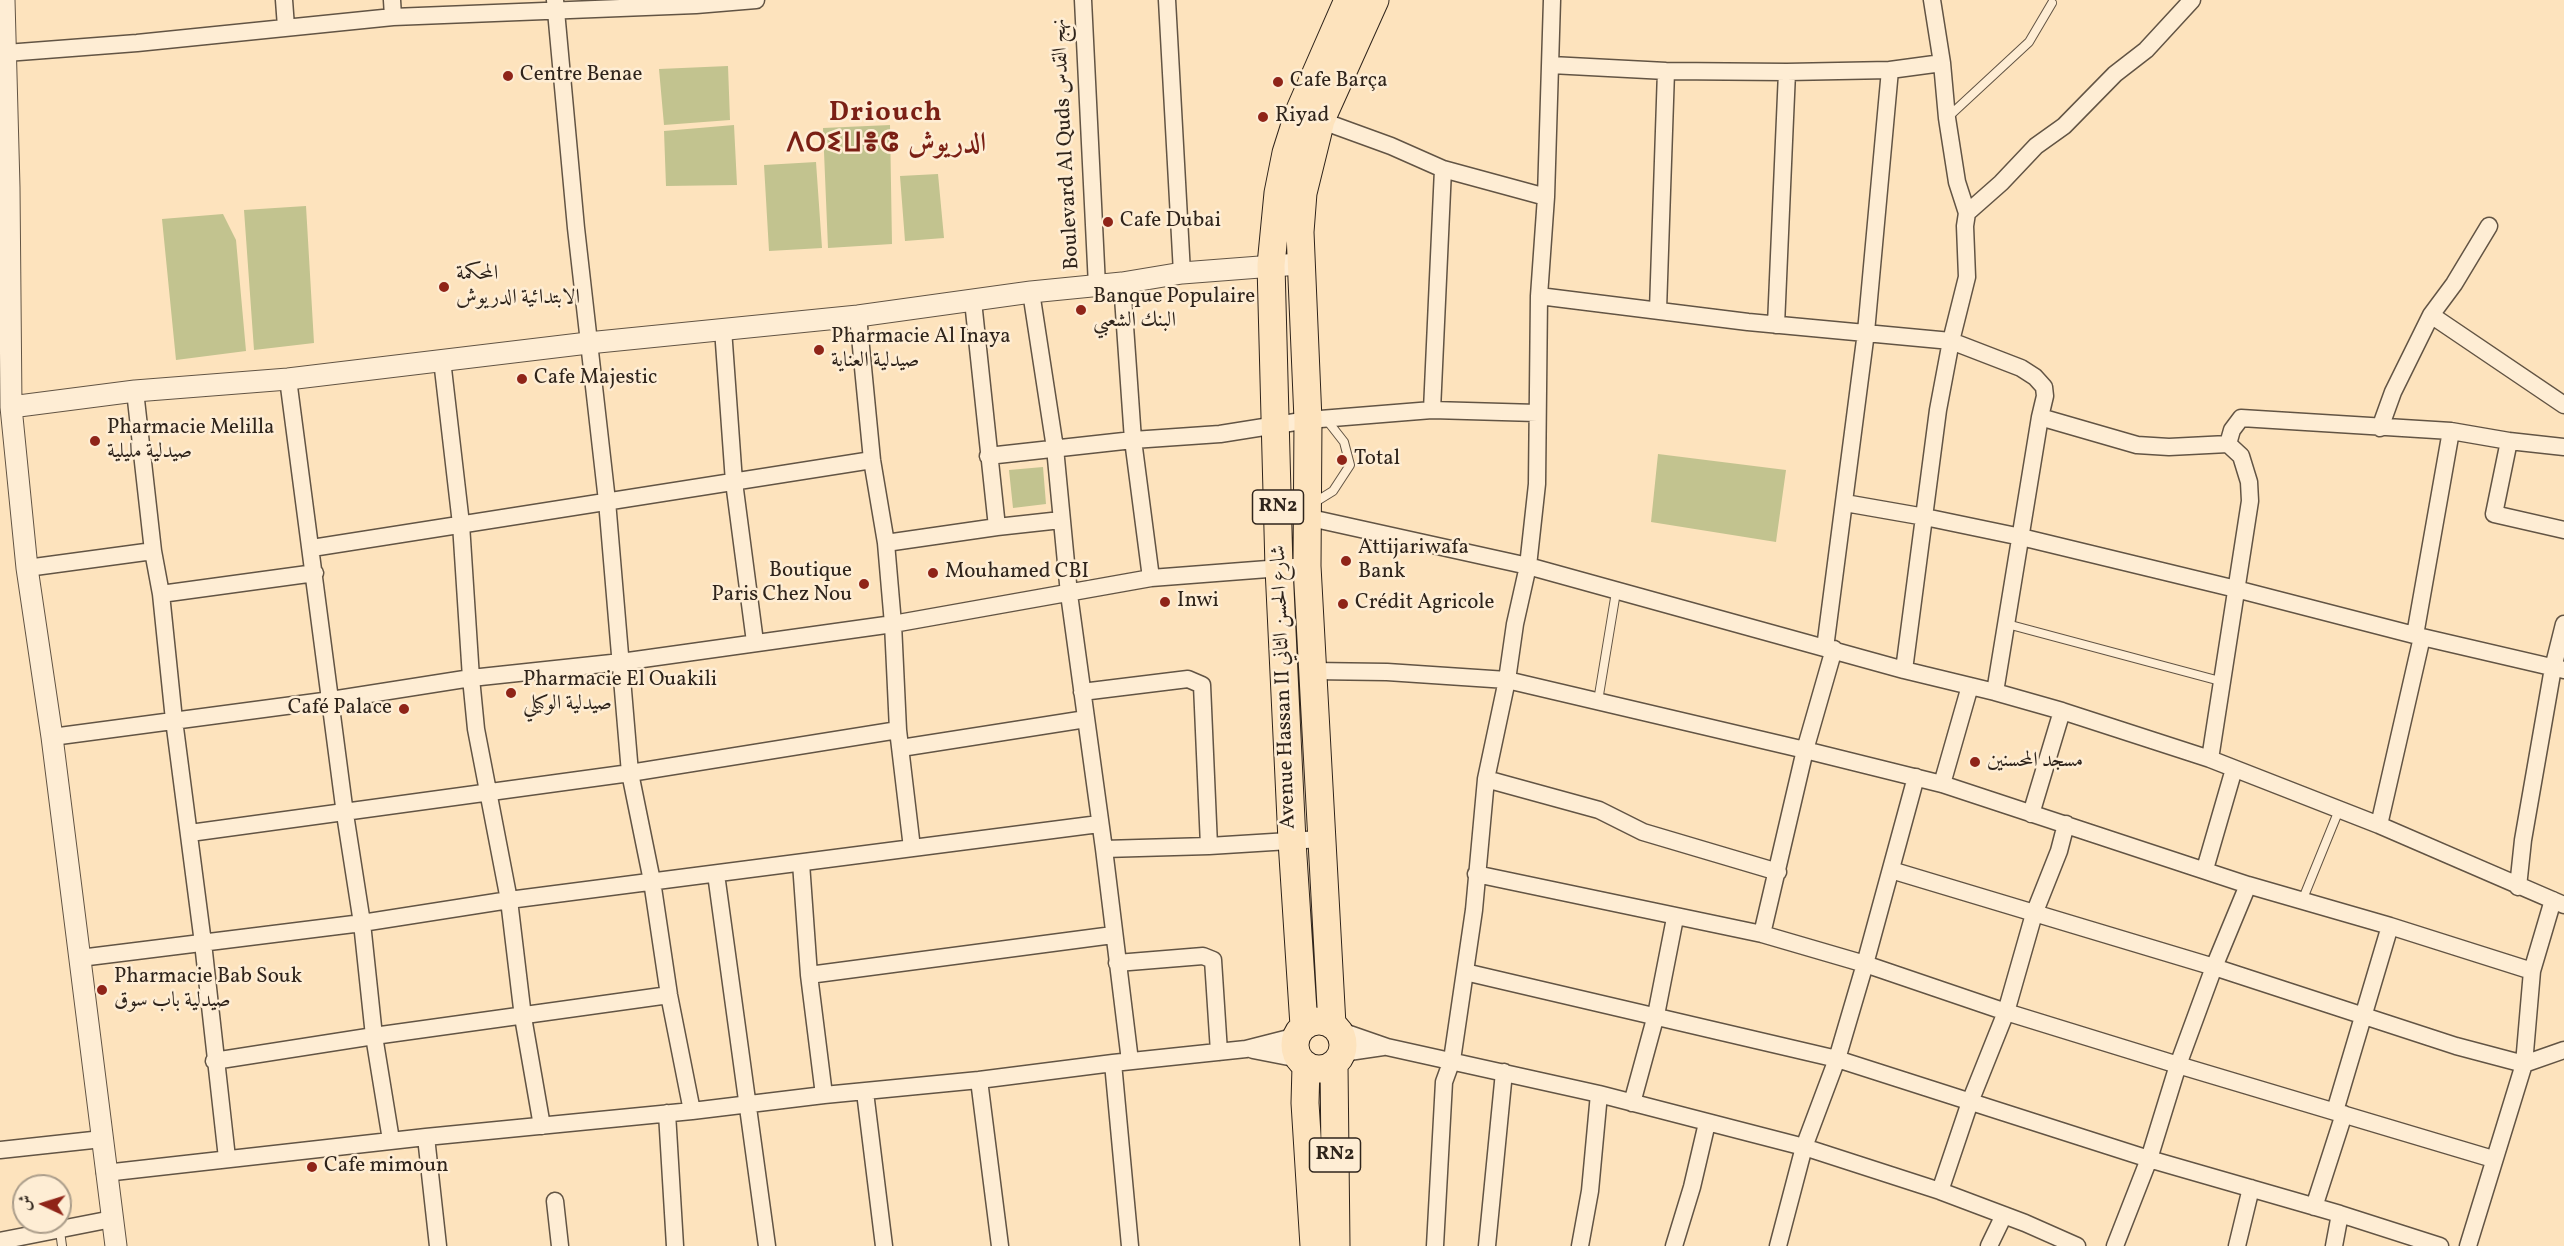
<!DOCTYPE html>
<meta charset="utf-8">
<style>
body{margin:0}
#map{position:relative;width:2564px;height:1246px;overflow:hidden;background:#fde3bd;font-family:Vollkorn,Amiri,serif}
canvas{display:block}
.north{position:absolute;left:12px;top:1174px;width:60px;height:60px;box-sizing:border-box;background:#feedd4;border:2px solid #ab9d8a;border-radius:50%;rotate:274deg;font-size:16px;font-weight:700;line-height:24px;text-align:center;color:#2f241b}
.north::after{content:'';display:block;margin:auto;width:21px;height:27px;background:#8f2418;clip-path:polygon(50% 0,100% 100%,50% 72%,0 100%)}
</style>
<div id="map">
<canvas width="2564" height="1246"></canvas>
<div class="north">ش</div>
</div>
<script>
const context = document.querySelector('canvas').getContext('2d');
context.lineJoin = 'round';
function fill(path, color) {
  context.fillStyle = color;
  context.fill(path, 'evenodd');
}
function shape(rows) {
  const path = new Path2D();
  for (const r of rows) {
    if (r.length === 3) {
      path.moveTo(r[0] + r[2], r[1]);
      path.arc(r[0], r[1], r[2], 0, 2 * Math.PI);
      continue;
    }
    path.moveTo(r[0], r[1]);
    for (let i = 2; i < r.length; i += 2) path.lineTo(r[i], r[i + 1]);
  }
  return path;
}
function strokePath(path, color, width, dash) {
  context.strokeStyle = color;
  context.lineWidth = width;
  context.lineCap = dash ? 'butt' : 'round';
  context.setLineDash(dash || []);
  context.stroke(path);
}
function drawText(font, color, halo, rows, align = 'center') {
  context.font = font + ' Vollkorn,Amiri,"Noto Sans Tifinagh",serif';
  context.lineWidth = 5;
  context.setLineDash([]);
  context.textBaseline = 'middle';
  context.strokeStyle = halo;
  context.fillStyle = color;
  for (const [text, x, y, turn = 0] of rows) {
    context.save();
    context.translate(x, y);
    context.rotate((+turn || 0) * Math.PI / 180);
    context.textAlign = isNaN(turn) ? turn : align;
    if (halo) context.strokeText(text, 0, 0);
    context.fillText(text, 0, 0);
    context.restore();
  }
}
const green = shape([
 [728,66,730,120,664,125,659,69],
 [734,125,737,185,666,186,664,131],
 [890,125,892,244,828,248,823,128],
 [816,162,822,248,769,251,764,165],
 [938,174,944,238,905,241,900,176],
 [306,206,314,343,254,350,244,210],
 [223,214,236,240,246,351,176,360,162,219],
 [1658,454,1786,470,1776,542,1651,522],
 [1043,467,1046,504,1013,508,1009,470]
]);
const service = shape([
 [1947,118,2029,42,2052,3],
 [1312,504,1333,491,1350,465,1344,442,1326,419],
 [2007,624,2220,681],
 [1598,701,1616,592],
 [2302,901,2339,810],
 [60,1231,62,1246]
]);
const minor = shape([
 [284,0,286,27],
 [392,0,393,17],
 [555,0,576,228,607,501,630,773,652,881,669,995,692,1111],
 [1083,0,1097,286],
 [1167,0,1182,273],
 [6,53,137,43,393,17,696,5,756,0],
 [1551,65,1666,71,1787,72,1890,70],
 [1314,118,1391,146,1443,169,1546,197],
 [1967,213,2001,183,2036,146,2064,126,2115,74,2146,50,2192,0],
 [1122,283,1133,440,1151,578],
 [1031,292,1055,448,1069,594,1104,849,1130,1061],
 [1539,296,1748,322,1951,341,2021,368,2035,377,2044,387,2045,396,2040,417,1995,692],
 [973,301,997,527],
 [1658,310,1666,71],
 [2431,315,2564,405],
 [858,316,872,460,886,543,893,624,898,730,912,848],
 [1776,325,1787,72],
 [723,329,734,482,755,642],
 [442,360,461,524,471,678,476,729,509,900,523,1017,542,1126],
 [288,379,345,814,362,923,374,1036,391,1140],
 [135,391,153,551,161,594,174,720,203,943,227,1158],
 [1432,410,1443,169],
 [2040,417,2137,445,2169,447,2228,444,2241,456,2249,482,2250,501,2210,759],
 [2380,428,2393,392,2431,315,2454,284,2489,226],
 [2509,441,2494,514,2564,530],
 [2228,444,2232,430,2241,418,2451,431,2509,441,2564,447],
 [988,456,1133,440,1220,434,1308,420,1432,410,1537,413],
 [1845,503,1925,517,2021,537,2236,589,2422,637,2564,670],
 [1306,517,1528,566,1904,670,1995,692,2062,711,2210,759,2379,825,2564,905],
 [886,543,997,527,1061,520],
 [312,548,872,460],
 [27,568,153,551],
 [161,594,315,573],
 [2415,635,2451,431],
 [1825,648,1866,332,1890,70,1942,63],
 [1904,670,1938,410,1951,341,1967,277,1965,226,1967,213,1957,182,1947,118,1942,63,1932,0],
 [1312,671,1387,672,1507,680,1805,750,1942,784,2248,885,2390,926,2532,971],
 [1082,692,1188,679,1202,685,1209,846],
 [52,737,331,700,471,678,621,662,893,624,1151,578,1307,566],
 [901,748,1086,719],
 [1486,779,1599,810,1643,832,1778,872],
 [1942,784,1970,686],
 [2031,814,2062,711],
 [2379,825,2422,637],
 [190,833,630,773,898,730],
 [1104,849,1209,846,1321,839],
 [801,863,809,975,824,1095],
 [2205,869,2234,769],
 [1891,870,2214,967,2456,1046,2524,1064,2564,1050],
 [716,874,767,1246],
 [1476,874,1762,934,1865,964,2006,1012,2178,1065,2493,1159],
 [2518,887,2523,840,2553,668,2564,624],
 [1762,934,1805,750,1834,649],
 [80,958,362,923,509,900,1099,824],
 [1117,963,1203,956,1213,960,1219,1052],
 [1465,972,1837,1059,2149,1159,2340,1214,2440,1246],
 [809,975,1113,935],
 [1338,1030,1387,1047,1599,1094,1804,1147,1940,1191,2025,1223,2077,1246],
 [1253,1050,1299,1059],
 [1342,1053,1383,1047],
 [214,1061,374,1036,669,995],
 [1113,1063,1130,1246],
 [979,1080,1000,1246],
 [865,1092,884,1246],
 [1632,1103,1656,1015,1675,918],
 [2335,1111,2390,926],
 [667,1113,675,1246],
 [426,1137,438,1246],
 [0,1150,102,1139],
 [105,1173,426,1137,692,1111,824,1095,979,1080,1113,1063,1246,1049,1297,1036],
 [1940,1191,1970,1102,2006,1012,2034,914,2059,851,2066,824],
 [555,1201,560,1246],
 [2314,1207,2344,1114],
 [0,1241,112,1219],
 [1435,1246,1444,1082,1452,1060,1474,910,1486,779,1507,680,1515,624,1528,566,1537,484,1539,296,1546,197,1552,0],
 [1487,1246,1504,1072],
 [1580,1246,1590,1191,1599,1094],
 [1674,1246,1692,1187,1707,1123],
 [1778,1246,1804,1147,1837,1059,1865,964,1916,777],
 [1989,1246,2004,1215],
 [2115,1246,2149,1159,2178,1065,2214,967,2248,885],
 [2237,1246,2251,1188],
 [2334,1246,2340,1214],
 [2468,1246,2524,1064,2532,971,2553,900]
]);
const tertiary = shape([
 [4,0,9,187,11,407,27,568,52,737,116,1246],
 [11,407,135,391,288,379,588,343,858,316,1031,292,1122,283,1182,273,1299,264]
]);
const primary = shape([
 [1319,1045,24],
 [1332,1025,1307,566,1308,420,1300,232,1303,193,1321,120,1375,0],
 [1304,1026,1292,841,1279,568,1271,265,1278,193,1286,153,1299,112,1348,0],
 [1334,1065,1336,1246],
 [1306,1066,1305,1103,1314,1246]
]);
const markers = [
 [508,76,6,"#8f2418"],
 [1278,82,6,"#8f2418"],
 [1263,117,6,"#8f2418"],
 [1108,222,6,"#8f2418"],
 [444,287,6,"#8f2418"],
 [1081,310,6,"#8f2418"],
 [819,350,6,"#8f2418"],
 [522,379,6,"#8f2418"],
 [95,441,6,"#8f2418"],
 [1342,460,6,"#8f2418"],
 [1346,561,6,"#8f2418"],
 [933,573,6,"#8f2418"],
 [864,584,6,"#8f2418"],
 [1165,602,6,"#8f2418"],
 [1343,604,6,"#8f2418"],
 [511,693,6,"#8f2418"],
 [404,709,6,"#8f2418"],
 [1975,762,6,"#8f2418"],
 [102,990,6,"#8f2418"],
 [312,1167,6,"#8f2418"]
];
const shields = [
 [1278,507,51],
 [1335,1155,51]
];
const shieldNames = [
 ["RN2",1278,507],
 ["RN2",1335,1155]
];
const poiNames = [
 ["Centre Benae",520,76],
 ["Cafe Barça",1290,82],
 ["Riyad",1275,117],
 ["Cafe Dubai",1120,222],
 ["المحكمة",456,275],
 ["الابتدائية الدريوش",456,299],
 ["Banque Populaire",1093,298],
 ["البنك الشعبي",1093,322],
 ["Pharmacie Al Inaya",831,338],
 ["صيدلية العناية",831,362],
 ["Cafe Majestic",534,379],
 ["Pharmacie Melilla",107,429],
 ["صيدلية مليلية",107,453],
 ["Total",1354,460],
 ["Attijariwafa",1358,549],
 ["Bank",1358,573],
 ["Boutique",852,572,"right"],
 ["Paris Chez Nou",852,596,"right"],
 ["Mouhamed CBI",945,573],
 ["Inwi",1177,602],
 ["Crédit Agricole",1355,604],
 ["Pharmacie El Ouakili",523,681],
 ["صيدلية الوكيلي",523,705],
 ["Café Palace",392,709,"right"],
 ["مسجد المحسنين",1987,762],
 ["Pharmacie Bab Souk",114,978],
 ["صيدلية باب سوق",114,1002],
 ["Cafe mimoun",324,1167]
];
const streetNames = [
 ["Boulevard Al Quds نهج القدس",1067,144,-93],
 ["Avenue Hassan II شارع الحسن الثاني",1285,687,-92]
];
const districtNames = [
 ["Driouch",886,115],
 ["ⴷⵔⵉⵡⴻⵛ الدريوش",886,146]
];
fill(green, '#c2c38f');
strokePath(service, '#625444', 10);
strokePath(minor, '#625444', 19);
strokePath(tertiary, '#625444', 23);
strokePath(primary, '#2f241b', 29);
strokePath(service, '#feedd4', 8);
strokePath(minor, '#feedd4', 16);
strokePath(tertiary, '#feedd4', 21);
strokePath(primary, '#fde3bd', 27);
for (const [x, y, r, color] of markers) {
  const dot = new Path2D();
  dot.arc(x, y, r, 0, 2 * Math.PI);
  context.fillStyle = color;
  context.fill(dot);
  strokePath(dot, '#feedd4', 2);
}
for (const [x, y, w] of shields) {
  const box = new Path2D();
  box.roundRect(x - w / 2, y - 17, w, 34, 4.5);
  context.fillStyle = '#feedd4';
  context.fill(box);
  strokePath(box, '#2f241b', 1.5);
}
drawText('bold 20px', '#2f241b', null, shieldNames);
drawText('21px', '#2f241b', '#feedd4', poiNames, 'left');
drawText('21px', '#2f241b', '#feedd4', streetNames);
context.letterSpacing = '1.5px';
drawText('bold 27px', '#7a1f14', '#feedd4', districtNames);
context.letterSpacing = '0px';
</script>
